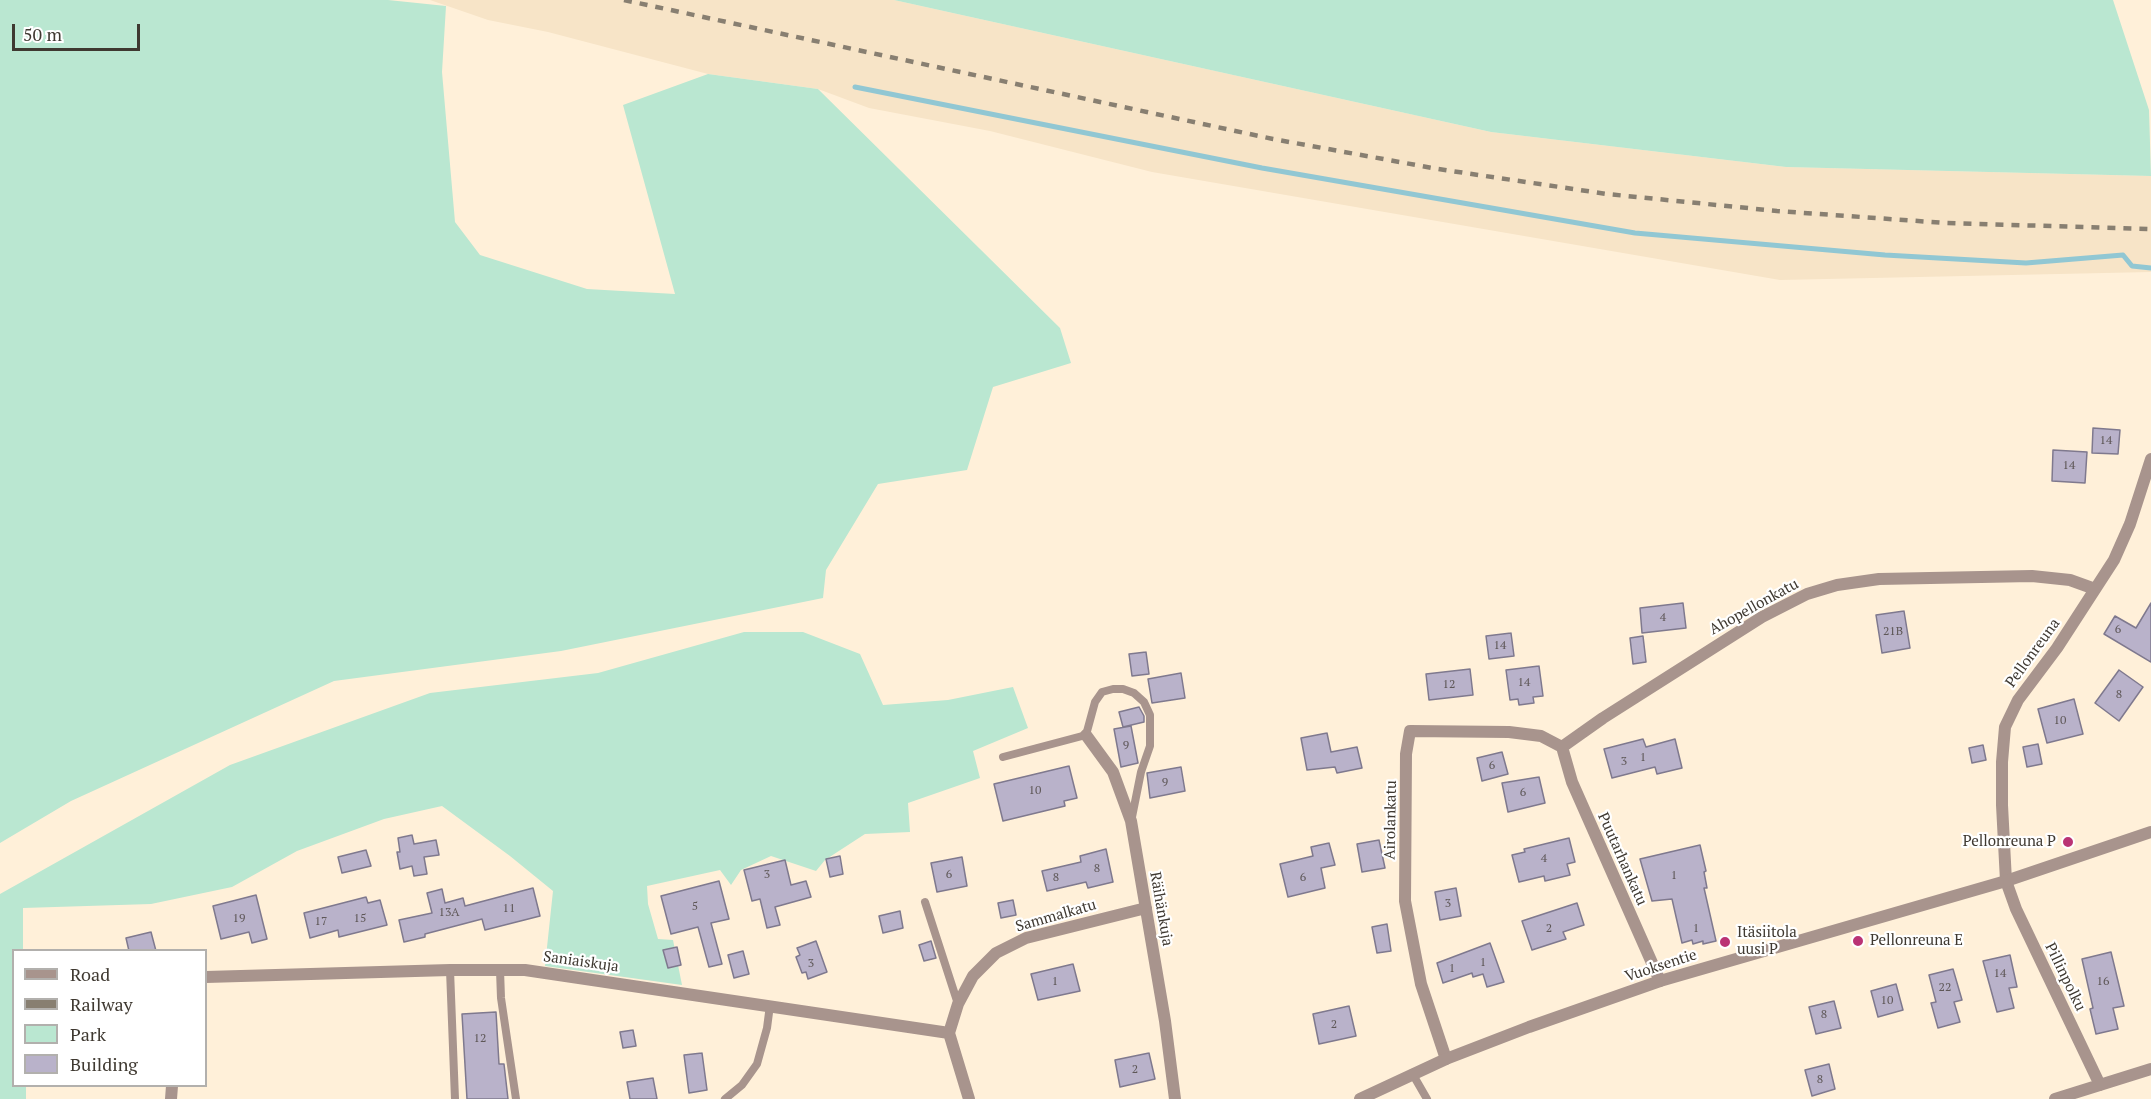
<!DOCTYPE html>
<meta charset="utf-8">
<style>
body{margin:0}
#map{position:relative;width:2151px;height:1099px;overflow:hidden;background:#fff0d9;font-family:"PT Serif",serif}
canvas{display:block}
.legend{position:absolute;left:12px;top:949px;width:195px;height:138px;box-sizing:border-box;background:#fff;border:2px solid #b2b0ad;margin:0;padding:8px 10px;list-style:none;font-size:18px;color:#3f3931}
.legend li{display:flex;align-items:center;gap:12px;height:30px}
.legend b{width:30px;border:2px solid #b2b0ad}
.scale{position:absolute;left:12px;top:24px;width:128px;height:27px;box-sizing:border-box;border:3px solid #3f3931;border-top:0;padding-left:8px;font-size:18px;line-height:21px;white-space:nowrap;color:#3f3931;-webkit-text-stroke:4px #fff;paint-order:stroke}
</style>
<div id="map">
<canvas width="2151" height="1099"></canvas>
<ul class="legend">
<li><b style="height:8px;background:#a8948d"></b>Road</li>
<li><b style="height:8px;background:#887f71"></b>Railway</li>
<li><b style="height:16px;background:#bae7d1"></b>Park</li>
<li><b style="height:16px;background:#b9b2ca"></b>Building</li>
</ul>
<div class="scale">50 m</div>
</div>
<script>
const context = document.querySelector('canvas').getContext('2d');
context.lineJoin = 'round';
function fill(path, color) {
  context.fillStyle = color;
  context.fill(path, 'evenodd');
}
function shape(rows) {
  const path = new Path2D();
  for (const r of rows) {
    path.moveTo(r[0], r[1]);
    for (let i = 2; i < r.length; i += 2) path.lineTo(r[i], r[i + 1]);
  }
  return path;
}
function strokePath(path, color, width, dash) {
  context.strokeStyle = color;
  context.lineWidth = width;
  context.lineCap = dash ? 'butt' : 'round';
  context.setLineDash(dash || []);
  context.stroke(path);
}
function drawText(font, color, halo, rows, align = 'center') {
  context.font = font + ' "PT Serif",serif';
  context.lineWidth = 4.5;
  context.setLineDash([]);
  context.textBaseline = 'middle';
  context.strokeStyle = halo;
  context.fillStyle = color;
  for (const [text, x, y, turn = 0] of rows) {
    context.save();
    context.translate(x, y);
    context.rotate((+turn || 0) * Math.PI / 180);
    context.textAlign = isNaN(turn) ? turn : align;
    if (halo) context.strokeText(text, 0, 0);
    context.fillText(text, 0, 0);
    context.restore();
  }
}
const built = shape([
 [430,0,894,0,1491,132,1786,167,2151,176,2151,272,1780,280,1152,172,990,131,869,108,818,89,708,74,548,32,488,20]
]);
const green = shape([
 [0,0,388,0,446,6,442,72,455,222,480,255,587,289,675,294,623,105,708,74,818,89,1060,328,1071,363,993,387,967,470,878,484,826,570,823,598,561,651,334,681,71,801,0,843],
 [894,0,2113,0,2149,110,2151,176,1786,167,1491,132],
 [744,632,803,632,860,654,883,705,948,700,1013,687,1028,728,973,751,980,778,908,803,910,832,865,834,825,860,816,871,771,856,741,870,731,885,720,870,647,886,648,904,658,939,673,940,682,985,545,966,553,891,510,856,442,806,384,819,297,851,232,887,151,904,23,908,23,950,14,950,14,1086,26,1086,26,1099,0,1099,0,894,230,765,430,693,598,673]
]);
const stream = shape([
 [855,87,1262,168,1635,233,1885,255,2026,263,2123,255,2132,266,2151,268]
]);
const building = shape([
 [2093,428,2120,430,2118,454,2092,453,2093,428],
 [2053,450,2087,452,2085,483,2052,481,2053,450],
 [1683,603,1686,628,1642,633,1640,608,1683,603],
 [2151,603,2151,662,2104,634,2115,616,2136,628,2151,603],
 [1904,611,1910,648,1882,653,1876,615,1904,611],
 [1511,633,1514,656,1489,659,1486,636,1511,633],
 [1643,636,1646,662,1633,664,1630,638,1643,636],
 [1146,652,1149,674,1132,676,1129,654,1146,652],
 [1539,666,1543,696,1533,697,1534,703,1519,705,1518,699,1510,700,1506,670,1539,666],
 [1470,669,1473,695,1429,700,1426,674,1470,669],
 [2119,670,2143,687,2119,721,2095,703,2119,670],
 [1181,673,1185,698,1152,703,1148,679,1181,673],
 [2074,699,2083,734,2047,743,2038,709,2074,699],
 [1139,707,1144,716,1144,722,1123,727,1119,712,1139,707],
 [1131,726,1138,763,1121,767,1114,729,1131,726],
 [1327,733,1331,752,1357,747,1362,768,1337,773,1335,767,1307,770,1301,738,1327,733],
 [1643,739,1646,747,1675,739,1682,768,1657,774,1655,767,1612,778,1604,749,1643,739],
 [2038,744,2042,764,2027,767,2023,747,2038,744],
 [1983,745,1986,760,1972,763,1969,748,1983,745],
 [1502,752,1508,774,1482,781,1477,758,1502,752],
 [1069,766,1077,798,1064,801,1065,806,1003,821,994,784,1069,766],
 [1181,767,1185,791,1150,798,1147,773,1181,767],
 [1539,777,1545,803,1508,812,1502,783,1539,777],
 [412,835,414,844,436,840,439,855,424,857,427,874,414,876,412,866,400,869,397,852,400,852,398,838,412,835],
 [1569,838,1575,862,1567,864,1570,875,1545,881,1544,876,1519,882,1512,855,1525,852,1524,849,1569,838],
 [1379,840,1385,868,1362,872,1357,844,1379,840],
 [1329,843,1335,865,1321,868,1325,888,1288,897,1280,864,1313,856,1311,847,1329,843],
 [1700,845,1706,871,1704,872,1707,888,1704,888,1716,941,1703,944,1703,941,1693,944,1692,940,1682,943,1672,899,1652,901,1640,859,1700,845],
 [1106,849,1113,882,1088,888,1086,882,1047,891,1042,871,1081,862,1080,856,1106,849],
 [366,850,371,866,342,873,338,857,366,850],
 [840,856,843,874,830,877,826,859,840,856],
 [962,857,967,886,937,892,931,863,962,857],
 [785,860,791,885,806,881,811,897,775,907,780,925,767,928,760,899,752,901,744,870,785,860],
 [719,881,729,919,711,923,722,964,709,967,698,927,671,934,661,896,719,881],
 [533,888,540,916,485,930,482,919,425,934,425,937,404,942,399,920,432,913,427,893,442,889,445,903,463,898,465,906,533,888],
 [1456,888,1461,916,1440,920,1435,892,1456,888],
 [256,895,267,939,252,943,249,932,221,939,213,906,256,895],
 [366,897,368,903,380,900,387,925,339,937,338,930,310,938,304,913,366,897],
 [1013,900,1016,915,1001,918,998,903,1013,900],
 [1577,903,1584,925,1563,932,1566,939,1532,950,1522,921,1577,903],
 [900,911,903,928,883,933,879,916,900,911],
 [1387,924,1391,951,1377,953,1372,927,1387,924],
 [151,932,156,951,129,951,126,938,151,932],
 [816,941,827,972,808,979,806,972,802,973,796,957,800,955,797,948,816,941],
 [931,941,936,958,924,961,919,945,931,941],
 [1490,943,1504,982,1487,987,1483,974,1473,977,1472,973,1443,983,1437,963,1490,943],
 [677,947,681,965,668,968,663,950,677,947],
 [743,951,749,974,734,978,728,955,743,951],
 [2111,952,2124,1006,2113,1008,2118,1029,2096,1034,2090,1009,2093,1008,2082,959,2111,952],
 [2010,955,2017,987,2009,988,2014,1008,1997,1012,1983,961,2010,955],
 [1073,964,1080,991,1038,1000,1031,974,1073,964],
 [1953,969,1962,1000,1954,1002,1960,1022,1938,1028,1931,1003,1936,1002,1929,975,1953,969],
 [1896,984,1903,1010,1878,1017,1871,991,1896,984],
 [1834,1001,1841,1028,1816,1034,1809,1007,1834,1001],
 [1349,1006,1356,1036,1319,1044,1313,1014,1349,1006],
 [496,1012,499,1064,504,1064,508,1099,467,1099,462,1014,496,1012],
 [633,1030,636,1046,623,1048,620,1032,633,1030],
 [702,1053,707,1090,689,1093,684,1055,702,1053],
 [1149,1053,1155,1079,1120,1087,1115,1060,1149,1053],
 [1829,1064,1835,1089,1812,1096,1805,1070,1829,1064],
 [653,1078,657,1099,630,1099,627,1082,653,1078]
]);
const service = shape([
 [1003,757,1086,735,1095,702,1102,692,1113,689,1123,689,1134,693,1144,702,1150,715,1150,746,1141,772,1132,817],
 [925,902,958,1004],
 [450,970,455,1099],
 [500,970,501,998,516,1099],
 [1412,1073,1427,1099],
 [725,1099,742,1085,757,1064,767,1028,770,1005]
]);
const minor = shape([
 [1086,735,1113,772,1131,821,1165,1021,1175,1099],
 [1562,747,1603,718,1762,617,1807,594,1837,585,1879,579,2032,576,2070,580,2095,589],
 [1562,747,1572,782,1660,981],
 [206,977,450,970,525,970,949,1033],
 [1446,1059,1421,984,1405,901,1406,754,1410,731,1509,732,1541,736,1562,747],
 [2100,1085,2016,909,2006,881,2002,805,2002,762,2005,727,2018,700,2057,648,2114,560,2130,524,2151,459],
 [171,1099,172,1086],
 [969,1099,949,1033,958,1004,973,976,996,953,1026,938,1146,908],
 [2055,1099,2151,1069]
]);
const tertiary = shape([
 [1360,1099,1446,1059,1529,1027,1660,981,2006,881,2151,832]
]);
const rail = shape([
 [624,0,1273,139,1438,169,1607,194,1777,211,1946,223,2151,229]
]);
const markers = [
 [2068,842,6,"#ba3374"],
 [1858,941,6,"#ba3374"],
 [1725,942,6,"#ba3374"]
];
const numberNames = [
 ["14",2106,441],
 ["14",2069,466],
 ["4",1663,618],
 ["6",2118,630],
 ["21B",1893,632],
 ["14",1500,646],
 ["14",1524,683],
 ["12",1449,685],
 ["8",2119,695],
 ["10",2060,721],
 ["9",1126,746],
 ["1",1643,758],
 ["3",1624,762],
 ["6",1492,766],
 ["9",1165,783],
 ["10",1035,791],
 ["6",1523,793],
 ["4",1544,859],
 ["8",1097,869],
 ["3",767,875],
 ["6",949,875],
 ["1",1674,876],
 ["8",1056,878],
 ["6",1303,878],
 ["3",1448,904],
 ["5",695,907],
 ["11",509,909],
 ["13A",449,913],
 ["19",239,919],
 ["15",360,919],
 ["17",321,922],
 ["2",1549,929],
 ["1",1696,929],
 ["1",1483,963],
 ["3",811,964],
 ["1",1452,969],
 ["14",2000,974],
 ["1",1055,982],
 ["16",2103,982],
 ["22",1945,988],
 ["10",1887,1001],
 ["8",1824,1015],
 ["2",1334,1025],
 ["12",480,1039],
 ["2",1135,1070],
 ["8",1820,1080]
];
const streetNames = [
 ["Ahopellonkatu",1754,607,-29],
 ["Pellonreuna",2033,653,-54],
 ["Airolankatu",1391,820,-89],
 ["Puutarhankatu",1622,859,66],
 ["Räihänkuja",1161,909,80],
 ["Sammalkatu",1056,916,-16],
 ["Saniaiskuja",581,962,8],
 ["Vuoksentie",1661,966,-18],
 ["Pillinpolku",2065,977,64]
];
const poiNames = [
 ["Pellonreuna P",2056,842,"right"],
 ["Itäsiitola",1737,933],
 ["uusi P",1737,950],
 ["Pellonreuna E",1870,941]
];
fill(built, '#f7e4c7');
fill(green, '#bae7d1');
strokePath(stream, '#91c7d3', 5);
fill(building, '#b9b2ca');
strokePath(building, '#7f798e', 1.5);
strokePath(service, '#a8948d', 8);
strokePath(minor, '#a8948d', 12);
strokePath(tertiary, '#a8948d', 12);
strokePath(rail, '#887f71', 4.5, [8, 8]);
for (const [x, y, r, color] of markers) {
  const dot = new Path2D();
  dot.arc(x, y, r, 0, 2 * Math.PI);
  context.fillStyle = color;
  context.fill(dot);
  strokePath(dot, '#fff', 2);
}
drawText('12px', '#5e5757', null, numberNames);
drawText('15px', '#3f3931', '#fff', streetNames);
drawText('15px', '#3f3931', '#fff', poiNames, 'left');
</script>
